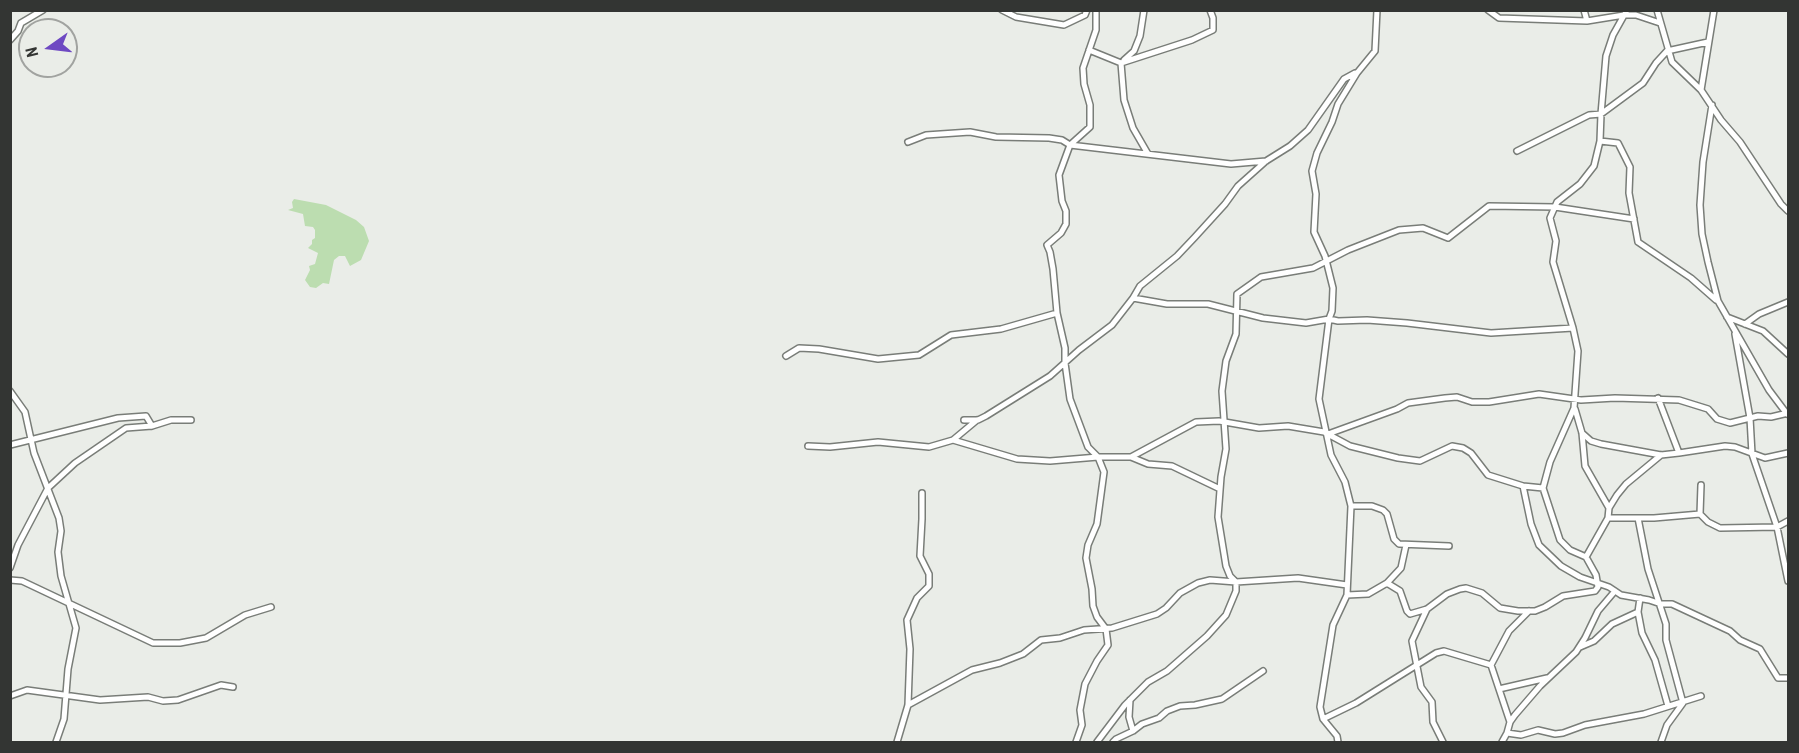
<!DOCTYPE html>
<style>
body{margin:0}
#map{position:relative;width:1799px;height:753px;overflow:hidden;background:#eaede8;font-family:"Roboto Condensed",sans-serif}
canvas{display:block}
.frame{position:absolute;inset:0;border:12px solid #333533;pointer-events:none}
.north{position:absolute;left:18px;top:18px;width:60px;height:60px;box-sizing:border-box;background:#eaede8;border:2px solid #a1a3a0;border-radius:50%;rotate:256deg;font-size:16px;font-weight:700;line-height:24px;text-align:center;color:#333533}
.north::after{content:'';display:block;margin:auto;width:21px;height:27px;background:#6e49c2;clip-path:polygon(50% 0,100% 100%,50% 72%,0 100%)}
</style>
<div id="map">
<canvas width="1799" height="753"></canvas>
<div class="frame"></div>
<div class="north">N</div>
</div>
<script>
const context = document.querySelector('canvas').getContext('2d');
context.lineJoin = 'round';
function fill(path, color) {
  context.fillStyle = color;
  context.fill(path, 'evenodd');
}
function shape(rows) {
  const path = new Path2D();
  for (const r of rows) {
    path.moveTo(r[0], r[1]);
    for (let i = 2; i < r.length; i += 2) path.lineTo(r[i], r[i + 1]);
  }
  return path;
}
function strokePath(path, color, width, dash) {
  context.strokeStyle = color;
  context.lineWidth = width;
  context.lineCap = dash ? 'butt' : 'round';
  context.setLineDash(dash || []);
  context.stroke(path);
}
const green = shape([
 [294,199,326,205,356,220,364,227,369,241,361,260,350,266,345,256,339,256,334,260,329,284,323,283,316,288,310,287,305,280,310,270,309,266,315,264,318,253,308,248,312,244,312,240,315,238,315,230,313,227,305,226,303,214,288,210,293,208,292,202]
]);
const street = shape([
 [1002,10,1016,17,1064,25,1085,15,1087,10],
 [1488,10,1499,18,1587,21,1624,15,1636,15,1660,23],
 [1584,10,1587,21],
 [1657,10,1672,62,1701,90,1721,120,1740,142,1781,204,1788,211],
 [10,40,18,31,21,23,43,10],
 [1089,50,1121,63,1192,40,1213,30,1213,18,1210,10],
 [1124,60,1134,51,1140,36,1144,10],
 [1121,63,1124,100,1133,128,1148,154],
 [1701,90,1714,10],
 [1712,105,1703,162,1700,205,1702,234,1708,262,1718,301,1769,390,1787,414],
 [1600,141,1618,143,1630,167,1629,193,1638,242,1691,278,1716,300],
 [908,142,926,135,970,132,996,137,1049,138,1062,140,1070,145,1231,164,1266,161],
 [1517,151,1589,115,1601,114,1643,83,1656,63,1667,51,1708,42],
 [1133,298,1140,286,1177,256,1195,237,1225,204,1238,186,1266,161,1290,146,1308,130,1344,79,1355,73],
 [1727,317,1763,331,1788,354],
 [1745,324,1759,314,1788,302],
 [1735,334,1750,418,1752,454,1777,527,1788,581],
 [786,356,799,348,819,349,878,359,919,355,951,335,1001,329,1057,313],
 [10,391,25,412,34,453,59,518,61,531,58,552,61,576,76,628,68,669,64,719,56,742],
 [1575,409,1582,433,1585,466,1609,508],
 [964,420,978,420,986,416,1050,376,1079,350,1112,325,1133,298,1167,304,1208,304,1263,318,1306,323,1329,319,1338,321,1367,320,1407,323,1491,333,1573,328],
 [1582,433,1591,441,1601,444,1661,455,1679,453,1658,398],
 [1328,434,1397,409,1408,403,1445,398,1457,397,1472,402,1489,402,1539,394,1581,400,1615,398,1679,400,1708,409,1717,419,1730,423,1758,416,1771,417,1788,413],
 [953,440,977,420],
 [10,445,118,418,146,416,152,426],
 [808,446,830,447,878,442,929,447,953,440,1017,459,1050,461,1098,457,1131,457,1148,464,1172,466,1220,489],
 [1679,453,1725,446,1735,447,1765,458,1788,453],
 [1131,457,1196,422,1219,421,1259,428,1288,426,1324,432,1350,446,1398,458,1420,461,1452,446,1463,448,1471,453,1488,475,1523,486,1543,488],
 [1523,486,1531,524,1539,545,1561,566,1580,577,1609,587,1621,595,1649,600,1661,604,1672,604,1730,631,1740,640,1760,649,1778,678,1788,678],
 [1351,506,1372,506,1383,510,1387,514,1394,539,1399,544,1449,546],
 [1700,514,1701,485],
 [1608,518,1654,518,1700,514,1708,522,1720,528,1777,527,1788,521],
 [1638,518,1648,569,1666,624,1666,640,1683,703,1667,725,1661,742],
 [1586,557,1608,518,1609,508,1617,495,1626,484,1661,455],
 [10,568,18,545,48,488,75,463,126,428,152,426,171,420,191,420],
 [10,580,22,581,153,643,180,643,206,638,245,615,271,607],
 [1387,583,1400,591,1407,611,1410,614,1427,609,1447,594,1460,589,1466,588,1482,593,1500,608,1518,611,1535,611,1545,607,1563,596,1595,591,1598,587,1596,575,1586,557,1570,550,1560,540,1543,488,1550,462,1574,408,1578,351,1573,328,1553,262,1556,241,1550,218,1557,202,1580,184,1594,166,1600,141,1601,114,1606,56,1613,35,1627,10],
 [1347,595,1368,594,1387,583,1401,568,1406,545],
 [1427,609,1412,641,1421,687,1432,702,1433,722,1443,742],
 [1638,612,1642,633,1655,660,1668,706],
 [1580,647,1594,641,1612,624,1638,612,1640,598],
 [1491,665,1509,631,1529,611],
 [1499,689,1547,678],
 [10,696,27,690,100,700,148,697,163,701,178,700,221,685,233,687],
 [1130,700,1129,717,1133,731],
 [908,705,972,670,1000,663,1023,654,1041,640,1060,638,1084,630,1112,628,1157,614,1166,608,1180,593,1198,583,1210,580,1236,582,1298,578,1347,585],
 [1323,719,1356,703,1436,653,1444,651,1491,665,1510,722],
 [1507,733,1510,722,1515,715,1540,686,1576,652,1585,638,1598,611,1615,591],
 [897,742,908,705,910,649,907,620,917,598,929,586,929,574,920,556,922,519,922,493],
 [1076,742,1082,725,1080,710,1085,684,1097,661,1108,645,1106,629,1097,617,1093,606,1092,589,1086,558,1088,545,1097,524,1104,472,1098,457,1088,447,1070,399,1065,363,1065,348,1057,313,1053,269,1050,252,1047,245,1061,233,1066,224,1066,211,1062,201,1059,175,1070,145,1090,127,1090,105,1084,84,1083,68,1096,30,1096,10],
 [1097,742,1125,705,1148,682,1167,671,1207,636,1226,615,1236,591,1236,582,1230,576,1226,566,1218,517,1221,477,1226,449,1222,391,1226,361,1236,334,1237,294,1261,277,1313,268,1348,250,1399,230,1423,228,1448,238,1489,206,1555,207,1634,219],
 [1113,742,1116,739,1133,731,1142,724,1159,718,1167,711,1180,706,1195,705,1222,699,1263,671],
 [1338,742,1337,736,1323,719,1320,707,1333,625,1347,595,1351,506,1345,482,1331,455,1319,399,1329,319,1332,311,1333,288,1325,256,1314,232,1316,194,1312,171,1317,153,1332,122,1338,104,1357,73,1375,51,1377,10],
 [1502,742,1507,733,1521,735,1538,730,1555,734,1563,733,1585,725,1644,714,1701,696]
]);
fill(green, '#bcddb0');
strokePath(street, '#797d78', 8);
strokePath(street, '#fff', 5);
</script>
